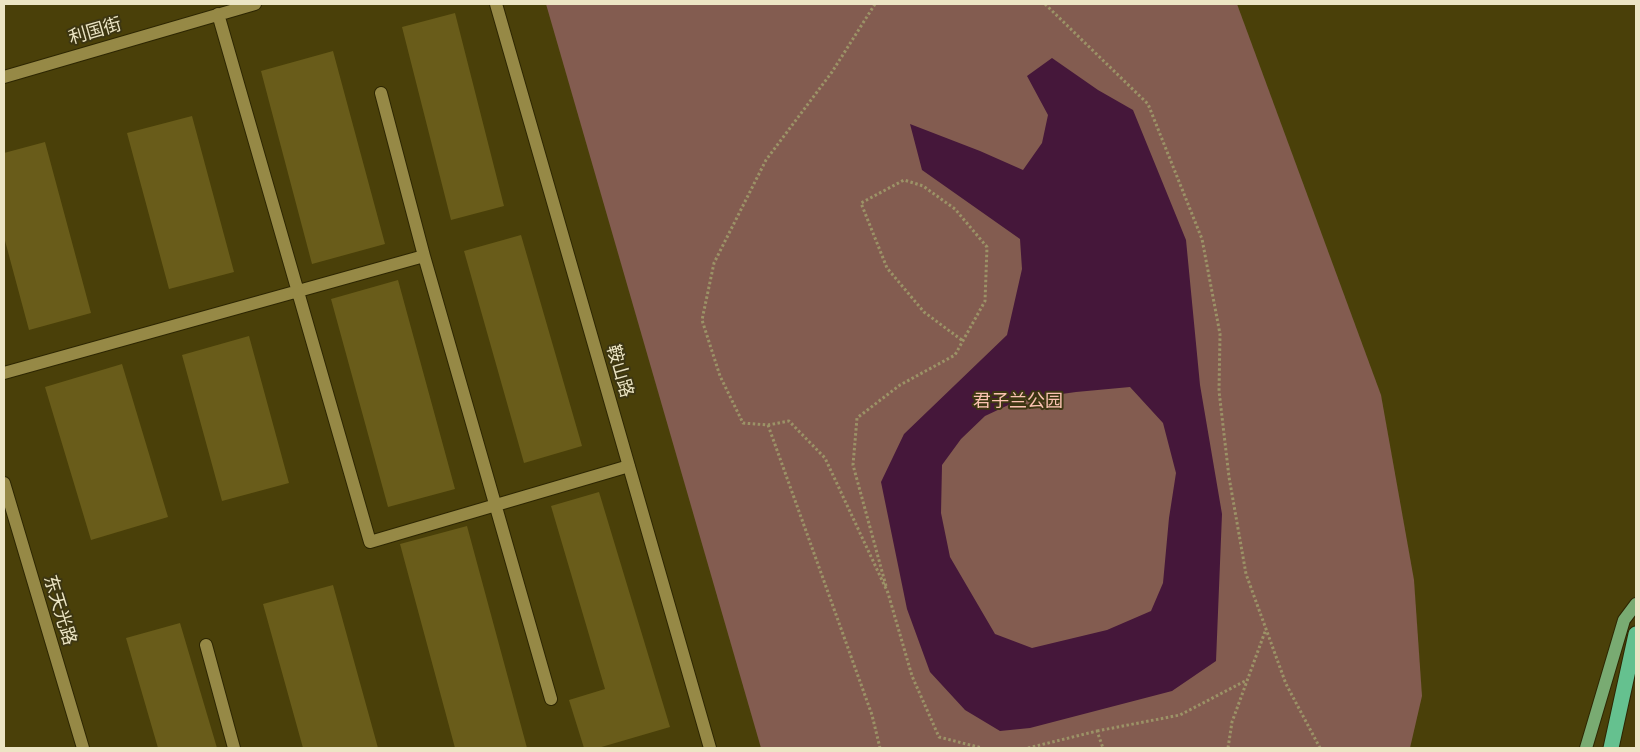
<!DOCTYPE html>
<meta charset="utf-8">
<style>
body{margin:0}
#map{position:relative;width:1640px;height:752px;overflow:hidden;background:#4a4009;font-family:Lato,sans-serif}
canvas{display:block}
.frame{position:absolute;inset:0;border:5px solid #ece5c4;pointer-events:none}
</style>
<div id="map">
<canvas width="1640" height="752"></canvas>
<div class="frame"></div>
</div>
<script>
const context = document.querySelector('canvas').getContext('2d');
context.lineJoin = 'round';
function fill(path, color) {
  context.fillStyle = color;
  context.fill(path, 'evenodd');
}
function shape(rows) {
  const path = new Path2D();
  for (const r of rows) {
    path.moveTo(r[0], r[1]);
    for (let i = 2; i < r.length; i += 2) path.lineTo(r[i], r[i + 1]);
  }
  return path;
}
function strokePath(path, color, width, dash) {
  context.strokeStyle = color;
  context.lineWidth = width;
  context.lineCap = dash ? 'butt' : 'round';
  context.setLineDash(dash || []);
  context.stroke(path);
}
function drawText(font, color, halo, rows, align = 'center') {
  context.font = font + ' Lato,"Noto Sans SC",sans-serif';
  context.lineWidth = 4;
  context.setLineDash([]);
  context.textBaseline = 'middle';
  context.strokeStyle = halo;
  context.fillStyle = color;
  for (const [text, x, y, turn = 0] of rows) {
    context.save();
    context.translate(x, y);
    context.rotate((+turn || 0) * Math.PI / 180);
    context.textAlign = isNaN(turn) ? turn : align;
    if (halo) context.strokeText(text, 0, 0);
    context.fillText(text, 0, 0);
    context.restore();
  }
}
const green = shape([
 [546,4,1237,4,1381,395,1414,580,1422,696,1410,748,761,748]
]);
const water = shape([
 [1052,58,1098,90,1133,110,1186,240,1200,385,1222,514,1216,661,1172,691,1030,728,1000,731,965,710,930,672,907,609,881,482,904,434,1007,335,1022,269,1020,239,922,170,910,124,980,151,1023,170,1042,143,1048,115,1027,76],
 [1130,387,1163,423,1176,473,1169,518,1163,583,1151,611,1107,630,1032,648,995,634,950,557,941,513,942,465,961,439,985,416,1019,400,1076,392]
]);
const building = shape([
 [455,13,504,206,451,220,402,27],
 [333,51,385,244,312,264,261,71],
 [192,116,234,272,169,289,127,133],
 [45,142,91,313,29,330,4,237,4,153],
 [521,235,582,446,524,463,464,251],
 [398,280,455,489,388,507,331,299],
 [249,336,289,483,222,501,182,355],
 [122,364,168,517,91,540,45,387],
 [599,492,670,727,598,748,584,748,569,700,605,689,551,506],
 [467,526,527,748,455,748,400,544],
 [333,585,378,748,303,748,263,604],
 [180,623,217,748,158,748,126,638]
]);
const path = shape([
 [875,4,832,72,766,160,714,263,702,320,720,376,743,423,768,425,789,421,825,458,888,593,912,676,939,737,982,748],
 [1045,4,1148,104,1202,239,1220,334,1219,391,1229,477,1246,574,1286,684,1320,748],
 [768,425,872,715,880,748],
 [886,586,853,465,857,418,900,385,955,355,985,301,987,247,955,209,923,186,904,180,861,203,887,268,924,312,963,341],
 [1097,731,1180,715,1247,680],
 [1028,748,1097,731,1103,748],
 [1228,748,1232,722,1266,629]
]);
const minor = shape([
 [496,4,710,748],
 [218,14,370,542,629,466],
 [4,77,255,4],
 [381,93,424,256,551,699],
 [4,373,424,256],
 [4,483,83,748],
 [206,645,234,748]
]);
const major = shape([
 [1586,748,1624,620,1636,604]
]);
const highway = shape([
 [1611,748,1636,634]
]);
const streetNames = [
 ["利国街",95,31,-16],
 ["鞍山路",620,371,74],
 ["东天光路",60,610,73]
];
const parkNames = [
 ["君子兰公园",1018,401]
];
fill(green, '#835c50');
fill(water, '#45173a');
fill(building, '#695c1a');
strokePath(minor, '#2d2602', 14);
strokePath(major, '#2d2602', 14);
strokePath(highway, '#2d2602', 17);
strokePath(path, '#9c9367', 3, [2.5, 2.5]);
strokePath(minor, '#968946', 12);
strokePath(major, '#79ab72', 12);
strokePath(highway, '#65c18f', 15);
drawText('18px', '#ece5c4', '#3d3612', streetNames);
drawText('18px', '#fac2b1', '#3d3612', parkNames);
</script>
